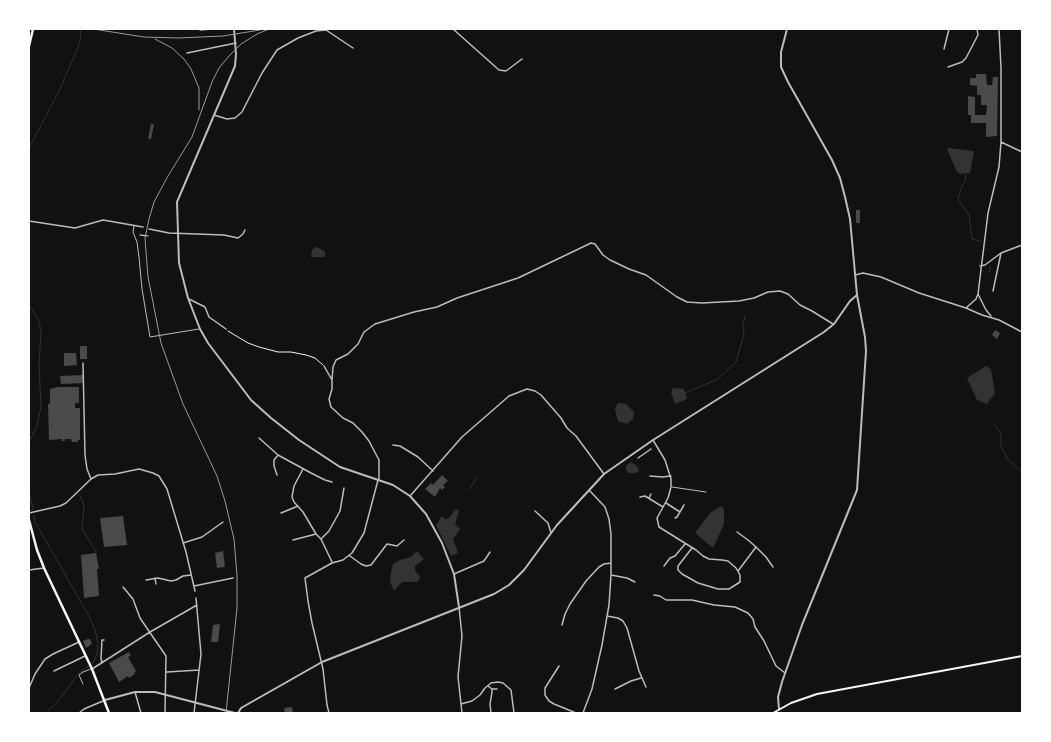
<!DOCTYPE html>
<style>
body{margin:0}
#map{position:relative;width:1051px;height:742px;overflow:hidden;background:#111;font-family:"Fira Sans Condensed",sans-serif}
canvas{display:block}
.frame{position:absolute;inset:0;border:30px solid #fff;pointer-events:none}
</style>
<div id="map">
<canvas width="1051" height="742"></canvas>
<div class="frame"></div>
</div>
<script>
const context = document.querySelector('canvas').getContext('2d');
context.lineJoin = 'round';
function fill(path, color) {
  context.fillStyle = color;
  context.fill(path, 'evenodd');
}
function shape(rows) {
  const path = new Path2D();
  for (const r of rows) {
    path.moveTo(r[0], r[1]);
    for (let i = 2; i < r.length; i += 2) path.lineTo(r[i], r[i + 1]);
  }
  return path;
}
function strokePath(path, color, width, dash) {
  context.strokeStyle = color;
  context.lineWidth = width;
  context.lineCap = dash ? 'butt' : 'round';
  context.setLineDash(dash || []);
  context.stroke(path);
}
const water = shape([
 [948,148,974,151,970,173,960,174,957,172,947,149],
 [315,247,319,248,325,252,325,257,312,257,311,256,312,250],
 [986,366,991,369,995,393,987,404,977,400,967,378],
 [673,388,684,389,687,398,685,400,675,404,671,392],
 [618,403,626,404,634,412,633,419,627,424,618,421,615,409],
 [631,462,637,466,639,470,636,473,628,473,626,470,626,466],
 [721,506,724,509,724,524,713,548,695,533,710,513],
 [456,509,459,511,455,524,460,529,453,539,458,553,451,556,436,525,442,516,445,519,448,519],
 [417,551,424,559,415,566,415,570,420,577,419,580,417,582,402,582,394,591,390,582,391,572,393,564,400,560,411,557]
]);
const stream = shape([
 [29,148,58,93,78,48,81,36,80,29],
 [965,174,966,180,962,186,958,200,969,215,972,239,981,241],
 [989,266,990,268,989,273],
 [29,306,32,309,39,322,41,331,39,366,41,406,37,426,29,442],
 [685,393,718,379,736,362,744,334,743,325,745,316],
 [994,424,1001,433,1001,447,1008,460,1022,472],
 [29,490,33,509],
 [469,490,477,477],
 [80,496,83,502,84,508,82,529,97,553],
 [34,515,35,522,89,616,95,630,98,643,97,654,93,663,79,673,58,701,46,713]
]);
const building = shape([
 [976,74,986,74,987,85,992,85,993,77,998,77,997,136,986,137,986,123,971,123,971,115,968,115,968,96,975,97,975,115,986,115,987,105,981,105,981,95,977,95,977,86,970,85,970,78,976,78],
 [151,124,154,124,151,139,148,139],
 [856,210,860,210,860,223,856,223],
 [995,330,1000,333,997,339,992,335],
 [80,346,87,346,87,359,80,359],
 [64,353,76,353,77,365,64,366],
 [83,375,83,383,61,384,60,376],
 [58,387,79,387,79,403,75,403,75,408,80,408,80,440,78,440,78,442,72,442,71,439,65,439,65,441,62,441,62,439,49,440,48,404,50,404,50,389],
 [442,475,448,481,443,485,445,487,442,490,440,488,435,497,425,489,431,483,433,485],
 [123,516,127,545,104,547,100,518],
 [223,551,225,567,217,568,215,553],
 [96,553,99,569,97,569,99,596,84,598,81,555],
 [220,624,218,642,211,642,213,625],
 [88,639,90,639,92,644,86,648,83,641],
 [129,652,131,656,128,657,136,671,134,673,135,674,129,678,128,676,119,682,109,663],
 [292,707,293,713,285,713,284,708]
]);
const path = shape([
 [140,235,148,236],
 [228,331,248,343,259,347,278,352,291,352,306,355,315,358,323,365]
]);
const service = shape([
 [134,226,133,232,137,242,139,257,142,289,150,337,199,329],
 [672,487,706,492],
 [83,684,79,675,83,672,91,669]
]);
const minor = shape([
 [453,29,499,70,506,71,522,59],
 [200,30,212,29],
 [944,49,949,29],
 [187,53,236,43],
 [948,67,962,62,966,58,978,35,977,29],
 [214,115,227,119,235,118,242,112,262,73,277,50,298,38,316,31,326,30,353,48],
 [1001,142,1022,152],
 [29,221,75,228,103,220,143,227],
 [149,229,169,233,224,235,238,238,243,234,245,230],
 [980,266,985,265,1001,253,1022,245],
 [855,275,863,273,881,277,919,293,966,308,982,315,999,320,1022,332],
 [993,291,1001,253],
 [978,294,986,310,991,316],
 [189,299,205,307,209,317,226,329],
 [966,308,976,299,978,294,988,213,999,167,1001,142,1001,68,999,29],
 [83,363,85,455,87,469,91,479],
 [324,366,332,380,332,389,329,399,331,407,343,418,353,423,362,432,369,441,379,460,379,480],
 [332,380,333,367,336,360,348,354,358,344,364,332,375,324,414,312,437,307,457,298,518,278,591,243,595,244,603,255,610,260,629,269,646,275,677,297,687,302,702,303,739,301,754,298,768,292,780,291,788,294,800,305,812,311,833,324],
 [259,438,278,455,311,473,325,480,332,482],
 [653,440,665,460,671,479,671,487,668,498,657,518,659,527,696,550,703,556,709,559,722,560,728,561,736,568,740,575,740,582,729,589,718,589,698,583,682,574,678,570,678,566,692,548],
 [393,445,400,446,418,457,433,471],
 [638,458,651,449],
 [303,469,294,486,292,497,294,502,303,512,316,534,321,539,332,562],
 [277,475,274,466,274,460,278,455],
 [650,476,662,477,671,476],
 [410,496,462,437,509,396,527,389,535,391,541,395,561,418,567,428,576,436,604,474],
 [640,497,645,496,663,507],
 [649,498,651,494],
 [666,503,680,512],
 [535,511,548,523,551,533],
 [29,513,60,506,66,503,91,479,98,475,115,474,139,469,153,473,159,476,167,489,186,552,195,591],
 [281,513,298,506],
 [675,518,677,517,684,505],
 [737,532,748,540,756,547,738,571],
 [321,539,329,531,340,511,344,488],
 [293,540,316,534],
 [183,543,202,537,223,522],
 [756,547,766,557,773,567],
 [350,556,361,564,366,566,371,565,387,544,397,546,404,540],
 [664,566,670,558,675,556,685,544],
 [29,570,44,568],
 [454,574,484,561,490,552],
 [611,575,627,578,635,582],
 [155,578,156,584],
 [146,580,158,578,171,581,176,580,183,576,191,575],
 [194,586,233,578],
 [123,587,133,599,140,618,166,656,165,713],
 [654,595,660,596,666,600,692,600,714,605,735,607,748,613,753,619,755,627,764,641,776,666,785,673],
 [459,607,462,636,458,677,462,713],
 [607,616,618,618,623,621,627,628,639,671,646,687],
 [562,625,565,614,570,604,586,581,599,567,604,564,611,563],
 [102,663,101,658,102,640,104,640],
 [559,666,545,688,545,695,549,701,554,704,576,713],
 [92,669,150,632,197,605],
 [54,671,85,656],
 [167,672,199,670],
 [488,686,492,689,492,692,490,704,491,713],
 [29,688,35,674,45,659,53,654,79,642],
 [492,689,497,689],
 [615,689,631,681,641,678],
 [135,692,141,713],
 [461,704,472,701,480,695,485,688,491,683,498,682,503,683,511,690,514,713],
 [79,713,84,709,103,701],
 [194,713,201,654,196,598],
 [329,713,327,705,323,669,312,623,308,601,305,578,332,563,343,560,352,553,364,533,378,480],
 [583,713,592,689,602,645,609,605,611,575,611,534,609,519,605,507,589,490]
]);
const tertiary = shape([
 [234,29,236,54,235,66,177,202,179,263,188,298,200,329,208,343,251,400,271,418,299,440,340,467,393,485,410,496,426,514,442,543,454,574,459,607],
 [105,700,135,692,155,692,235,713],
 [779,709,778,697,782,682,802,625,857,490,866,351,865,337,857,295,850,219,845,197,840,178,832,160,788,82,781,67,781,52,787,29],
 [238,713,241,708,322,662,494,594,509,585,524,570,557,525,604,474,653,440,824,332,834,324,850,301,857,295]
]);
const secondary = shape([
 [773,713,791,703,817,694,1022,656]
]);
const primary = shape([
 [29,46,33,29],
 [29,520,37,550,44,568,92,669,109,713]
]);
const rail = shape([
 [93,29,144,37,178,38,223,36,260,30],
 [155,39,172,48,184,59,191,69,199,88,199,110],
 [226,713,237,608,237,575,234,539,225,501,217,476,183,404,161,343,148,277,145,238,149,219,154,202,168,176,192,137,212,82,219,68,229,56,241,44,257,34,269,29]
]);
fill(water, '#333');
strokePath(stream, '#333', 1);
fill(building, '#4a4a4a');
strokePath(path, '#f5f5f5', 1);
strokePath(service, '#bcbcbc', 1);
strokePath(minor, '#bcbcbc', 1.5);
strokePath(tertiary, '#bcbcbc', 2);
strokePath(secondary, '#f5f5f5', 2);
strokePath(primary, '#f5f5f5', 2.5);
strokePath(rail, '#9a9a9a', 1);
</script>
